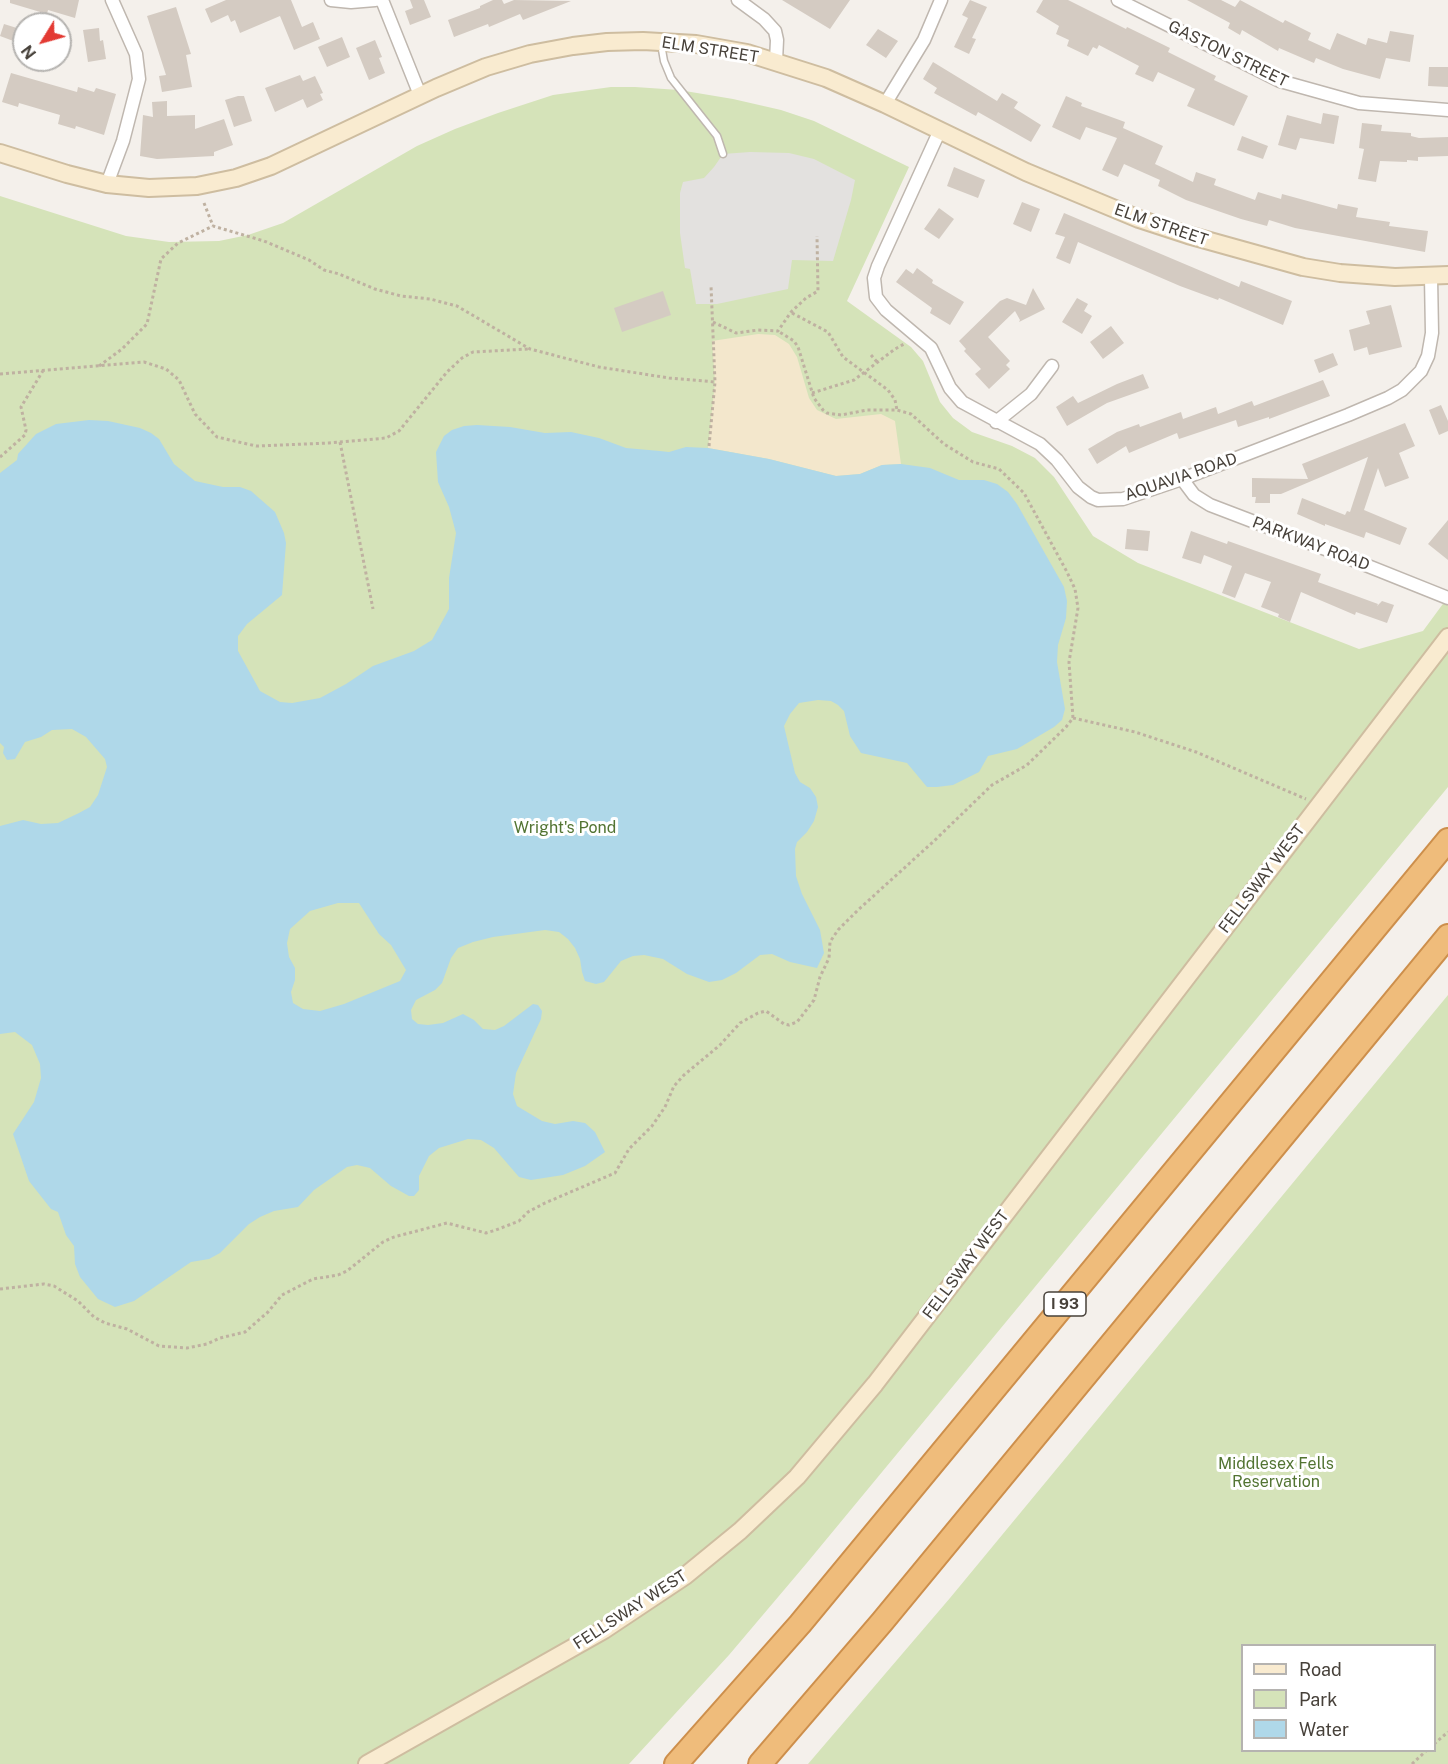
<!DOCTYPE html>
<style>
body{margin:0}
#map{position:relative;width:1448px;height:1764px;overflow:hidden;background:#f4f0eb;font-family:"Public Sans",sans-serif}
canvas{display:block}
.legend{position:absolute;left:1241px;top:1644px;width:195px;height:108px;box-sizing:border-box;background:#fff;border:2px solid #b5b3b0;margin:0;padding:8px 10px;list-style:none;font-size:18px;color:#47413a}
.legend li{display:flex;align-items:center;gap:12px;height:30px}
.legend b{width:30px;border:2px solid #b5b3b0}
.north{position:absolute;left:12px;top:12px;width:60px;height:60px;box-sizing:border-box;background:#fff;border:2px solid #b5b3b0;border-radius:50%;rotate:233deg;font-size:16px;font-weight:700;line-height:24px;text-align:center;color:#47413a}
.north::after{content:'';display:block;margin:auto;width:21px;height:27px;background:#e33a33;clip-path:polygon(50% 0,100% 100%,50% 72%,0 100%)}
</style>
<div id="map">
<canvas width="1448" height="1764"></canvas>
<ul class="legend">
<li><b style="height:8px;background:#f9ebd0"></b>Road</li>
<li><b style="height:16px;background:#d5e3b9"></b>Park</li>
<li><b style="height:16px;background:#afd8e9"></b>Water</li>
</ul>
<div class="north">N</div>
</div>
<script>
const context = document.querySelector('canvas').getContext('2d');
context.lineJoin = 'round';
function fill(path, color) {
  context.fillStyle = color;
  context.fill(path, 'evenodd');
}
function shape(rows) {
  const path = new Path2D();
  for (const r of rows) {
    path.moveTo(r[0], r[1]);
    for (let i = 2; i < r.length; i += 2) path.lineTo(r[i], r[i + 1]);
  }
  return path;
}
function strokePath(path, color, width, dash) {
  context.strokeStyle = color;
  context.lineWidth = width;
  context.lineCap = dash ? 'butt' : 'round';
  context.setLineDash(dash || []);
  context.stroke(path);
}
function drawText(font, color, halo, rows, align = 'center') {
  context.font = font + ' "Public Sans",sans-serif';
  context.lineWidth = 6;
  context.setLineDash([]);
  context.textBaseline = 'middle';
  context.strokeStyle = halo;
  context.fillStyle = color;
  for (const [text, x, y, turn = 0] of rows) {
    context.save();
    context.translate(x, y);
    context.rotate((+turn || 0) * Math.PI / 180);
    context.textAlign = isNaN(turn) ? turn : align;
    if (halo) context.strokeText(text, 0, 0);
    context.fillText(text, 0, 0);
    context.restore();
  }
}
const green = shape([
 [611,87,635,87,679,90,733,99,781,110,814,121,909,167,847,301,911,347,923,361,940,402,953,418,972,432,1012,446,1035,458,1054,477,1093,536,1138,563,1359,649,1423,631,1448,597,1448,787,806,1564,729,1655,629,1764,0,1764,0,196,126,236,169,242,219,241,248,235,283,223,417,146,455,129,498,113,553,95],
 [1448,995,1448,1764,808,1764,950,1598],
 [1242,1646,1434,1646,1434,1750,1242,1750]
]);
const sand = shape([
 [758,334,775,335,789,344,797,357,809,398,817,410,836,419,881,414,895,421,901,464,882,465,860,474,836,476,769,459,708,448,715,382,712,341]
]);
const parking = shape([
 [750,152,789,153,814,159,855,180,851,200,833,261,792,260,788,289,717,304,696,304,690,269,685,268,680,233,680,193,683,182,704,178,714,167,723,154]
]);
const water = shape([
 [89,420,108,421,140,428,151,433,159,439,174,464,195,481,223,487,240,487,251,491,275,512,284,533,286,543,282,595,247,624,238,636,238,651,260,691,280,702,292,703,320,698,346,684,373,666,414,651,432,640,449,609,449,578,456,533,449,507,438,482,436,452,444,436,452,430,464,426,477,425,510,427,545,433,571,432,599,438,626,448,660,451,669,452,686,447,708,448,769,459,836,476,860,474,882,465,901,464,930,468,959,480,984,480,997,484,1008,492,1017,504,1064,587,1067,601,1066,618,1058,645,1057,662,1065,709,1062,720,1054,727,1017,749,988,756,979,772,953,785,937,787,927,787,907,763,861,753,850,736,844,711,838,705,831,701,818,700,799,703,790,714,784,726,795,773,800,782,810,788,816,797,818,807,814,821,807,832,797,842,795,849,796,876,802,894,820,930,824,953,817,968,790,962,772,954,760,955,736,973,722,980,709,982,687,974,663,959,644,955,633,956,621,961,604,982,596,984,585,981,582,972,580,959,575,948,568,939,559,932,545,930,493,937,473,942,458,948,451,958,442,983,435,990,416,1000,411,1010,412,1019,418,1024,428,1025,443,1023,463,1014,474,1020,483,1029,495,1030,504,1026,533,1004,538,1005,542,1011,541,1019,516,1073,513,1094,517,1106,542,1121,555,1124,573,1121,585,1123,595,1132,605,1152,585,1166,563,1175,531,1180,519,1177,494,1148,481,1140,468,1139,439,1148,429,1156,419,1176,419,1190,414,1196,409,1196,391,1186,370,1168,357,1165,347,1167,314,1190,298,1207,274,1211,260,1217,249,1224,220,1253,209,1259,191,1262,134,1301,115,1307,98,1299,80,1277,75,1264,74,1246,66,1235,58,1212,51,1209,29,1181,13,1134,34,1102,41,1078,40,1064,32,1045,15,1032,0,1034,0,826,23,820,41,824,58,823,79,813,90,807,98,795,107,767,105,759,86,737,72,729,52,730,41,737,25,742,15,759,7,760,3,753,4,747,0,743,0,473,17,460,18,454,36,434,56,424],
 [338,903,359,903,379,934,391,945,406,970,400,981,344,1004,320,1011,303,1009,293,1003,291,992,295,980,295,968,289,957,287,943,290,929,310,911]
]);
const building = shape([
 [10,0,79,0,75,18,48,10,47,14,10,3],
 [226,0,291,0,302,27,313,22,320,39,294,50,280,16,240,33,235,20,231,22,228,15,211,23,205,9],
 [410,0,424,0,431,17,410,25,405,11,413,8],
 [493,0,502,0,504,4,514,0,571,1,523,20,520,14,489,27,488,24,454,37,448,20,480,8,480,6],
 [782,0,850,0,830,29],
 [970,0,987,7,972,38,976,39,969,54,954,47,968,18,962,15],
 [1043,0,1068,0,1126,29,1127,27,1170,48,1168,52,1216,76,1214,80,1248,96,1234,126,1187,106,1195,89,1158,72,1153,82,1135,74,1139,66,1099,45,1097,49,1093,47,1088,56,1067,46,1069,40,1056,34,1059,26,1036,12],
 [1187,0,1221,0,1235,7,1240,0,1283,23,1285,20,1311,33,1308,40,1330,50,1337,33,1366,45,1368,38,1387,43,1390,31,1414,35,1410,62,1386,58,1380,79,1343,69,1316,58,1314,63,1279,48,1278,51,1242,30,1240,35,1228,28,1230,23],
 [176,7,191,54,186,55,192,87,162,92,159,76,166,75,147,16],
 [4,24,20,29,16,42,0,36],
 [99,28,100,41,103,40,106,59,88,62,83,30],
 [878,29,898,41,886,58,866,45],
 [342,37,350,57,327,67,318,47],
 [375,40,382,57,379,58,385,73,369,80,356,48],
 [933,62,997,101,1002,93,1018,102,1014,108,1041,125,1031,142,978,112,976,116,934,93,937,88,923,79],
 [1429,67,1448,67,1448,87,1428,86],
 [11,73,77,92,78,87,94,92,96,88,116,94,104,135,76,126,75,129,58,124,60,115,19,103,18,107,2,102],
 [300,75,303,81,315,76,323,93,320,94,323,100,307,108,303,99,275,112,265,88],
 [238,96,244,96,252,121,234,127,225,100],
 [1066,96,1082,103,1081,106,1125,122,1123,128,1163,146,1155,164,1193,182,1196,172,1216,179,1214,185,1255,200,1258,192,1281,199,1282,194,1337,209,1338,204,1358,208,1356,217,1390,222,1389,226,1428,231,1425,252,1295,228,1269,220,1267,226,1241,219,1186,200,1158,186,1160,180,1124,164,1118,177,1102,170,1117,138,1086,127,1080,140,1052,127],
 [167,101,167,116,195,115,195,129,224,119,233,145,214,152,214,156,157,159,140,156,143,115,153,117,152,102],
 [1323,113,1339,116,1334,144,1300,138,1296,150,1278,145,1287,115,1321,124],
 [1362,123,1382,125,1381,131,1411,133,1411,136,1419,138,1448,137,1448,156,1418,157,1418,161,1407,160,1407,162,1380,161,1376,182,1358,179,1364,149,1359,148],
 [1242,136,1268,146,1263,159,1237,150],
 [954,167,985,180,978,198,947,186],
 [1022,202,1040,209,1031,232,1013,224],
 [939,208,954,219,939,239,924,229],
 [1064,213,1239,287,1241,281,1292,301,1283,325,1219,298,1218,300,1180,286,1078,242,1070,264,1056,258,1065,237,1055,234],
 [917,268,933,280,932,283,964,302,950,325,930,313,932,308,896,282,906,269,913,274],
 [1033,288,1045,309,1019,322,1020,320,1015,311,988,337,1010,361,1006,365,1010,369,989,389,975,374,981,369,964,351,966,349,959,341,1000,301,1007,298,1026,305],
 [663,291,671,315,622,332,614,308],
 [1077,298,1088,304,1084,311,1092,316,1082,334,1062,322],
 [1391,305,1402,347,1369,355,1367,347,1354,351,1349,330,1370,324,1366,311],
 [1111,326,1124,343,1103,359,1090,342],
 [1333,353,1338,365,1319,373,1314,360],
 [1143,374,1149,388,1107,403,1067,426,1056,407,1073,396,1078,403,1117,384],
 [1323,380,1330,396,1269,419,1269,417,1238,427,1236,420,1179,439,1177,433,1129,453,1126,446,1097,464,1088,449,1117,432,1139,424,1140,427,1181,412,1183,419,1216,407,1218,414,1252,401,1254,406],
 [1441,405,1448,421,1448,431,1439,435,1429,410],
 [1405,423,1415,446,1399,453,1409,478,1385,487,1378,468,1364,510,1407,528,1400,545,1366,532,1364,538,1325,524,1325,526,1297,514,1302,498,1345,515,1347,511,1350,512,1368,457,1281,494,1270,494,1270,503,1255,503,1256,497,1252,497,1252,478,1308,479,1302,464],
 [1448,520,1448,560,1428,544],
 [1127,529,1150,531,1148,551,1125,549],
 [1191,531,1227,544,1228,541,1321,574,1318,582,1378,604,1377,606,1382,601,1394,605,1387,623,1356,612,1355,615,1301,592,1290,622,1278,617,1279,614,1261,607,1271,582,1245,573,1235,598,1222,593,1232,566,1204,555,1201,564,1182,558]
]);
const path = shape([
 [204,203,213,226],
 [792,313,828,332,843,357,888,390,895,400,897,410],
 [713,322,736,333,758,330,778,331,791,312,806,298,818,291,817,236],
 [871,355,877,362],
 [99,366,122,349,147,324,161,259,178,243,213,226,264,241,309,260,324,270,339,274,375,289,401,296,430,299,457,306,530,349,599,367,669,378,715,382],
 [0,374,144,362,166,369,179,380,195,414,217,437,256,446,329,443,386,438,399,431,447,372,462,358,473,352,528,349],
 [812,393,854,380,895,349,904,344],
 [340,442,373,609],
 [709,446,715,382,711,286],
 [0,457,25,435,26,430,21,407,44,369],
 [1073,718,1135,732,1196,752,1306,799],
 [0,1289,44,1284,54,1286,78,1301,94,1317,105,1323,127,1329,159,1346,187,1348,207,1344,220,1338,245,1332,268,1312,282,1295,313,1279,338,1275,347,1271,383,1242,394,1237,447,1223,486,1233,496,1230,519,1221,528,1212,545,1203,615,1173,629,1149,652,1126,665,1107,674,1086,684,1075,720,1045,740,1023,758,1013,766,1011,784,1024,789,1025,797,1022,814,1000,820,977,829,958,830,942,838,930,858,910,934,841,992,785,1027,765,1066,727,1073,718,1069,662,1078,608,1075,589,1067,572,1024,493,999,469,973,462,944,444,911,414,897,410,867,410,841,415,827,413,823,410,814,398,798,347,794,341,778,331],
 [1434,1744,1448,1732],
 [1412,1764,1427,1750]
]);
const lane = shape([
 [661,44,664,61,671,78,717,136,723,154]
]);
const street = shape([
 [331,0,351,2,375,0],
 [382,0,420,95],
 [738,0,764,19,775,31,777,40,776,61],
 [1118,0,1280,81,1359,103,1448,110],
 [885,104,924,40,941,0],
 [940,130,878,266,874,278,876,297,886,310,931,348,950,388,962,402,1040,444,1057,460,1078,487,1091,497,1098,500,1123,499,1182,479,1348,415,1388,398,1402,390,1421,371,1428,356,1432,333,1431,277],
 [107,184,123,141,139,79,136,54,112,0],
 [996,422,1031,394,1052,366],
 [1182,479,1194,495,1210,505,1333,552,1448,598]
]);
const secondary = shape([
 [0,153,67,174,107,184,149,188,197,186,236,178,271,166,436,88,486,67,530,54,573,46,607,42,643,41,696,44,747,53,826,78,885,104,1026,172,1139,219,1188,235,1303,267,1340,273,1395,277,1448,275],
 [367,1764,604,1630,685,1576,740,1531,797,1477,875,1384,1448,637]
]);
const highway = shape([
 [676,1764,800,1624,1448,840],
 [760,1764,882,1622,1448,936]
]);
const shields = [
 [1065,1304,42]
];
const shieldNames = [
 ["I 93",1065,1304]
];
const streetNames = [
 ["ELM STREET",710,50,9],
 ["GASTON STREET",1228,54,26],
 ["ELM STREET",1161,225,19],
 ["AQUAVIA ROAD",1181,477,-19],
 ["PARKWAY ROAD",1311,544,21],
 ["FELLSWAY WEST",1262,879,-53],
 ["FELLSWAY WEST",966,1265,-53],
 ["FELLSWAY WEST",630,1610,-33]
];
const parkNames = [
 ["Wright's Pond",565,828],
 ["Middlesex Fells",1276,1464],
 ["Reservation",1276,1482]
];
fill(green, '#d5e3b9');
fill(sand, '#f3e7cc');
fill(parking, '#e3e1df');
fill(water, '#afd8e9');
fill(building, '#d4cbc2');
strokePath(lane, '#bfb7af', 9);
strokePath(street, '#bfb7af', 15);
strokePath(secondary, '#cebda0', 20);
strokePath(highway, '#cd8f4c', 26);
strokePath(path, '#bfb1a1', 3, [3, 3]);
strokePath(lane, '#fff', 6);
strokePath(street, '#fff', 12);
strokePath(secondary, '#f9ebd0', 16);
strokePath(highway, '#efbc7b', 22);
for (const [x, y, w] of shields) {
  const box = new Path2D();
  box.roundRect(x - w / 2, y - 12, w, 24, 4.5);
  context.fillStyle = '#fff';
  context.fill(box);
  strokePath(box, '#47413a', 1.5);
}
drawText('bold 15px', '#47413a', null, shieldNames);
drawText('16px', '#47413a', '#fff', streetNames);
drawText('16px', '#527432', '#fff', parkNames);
</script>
